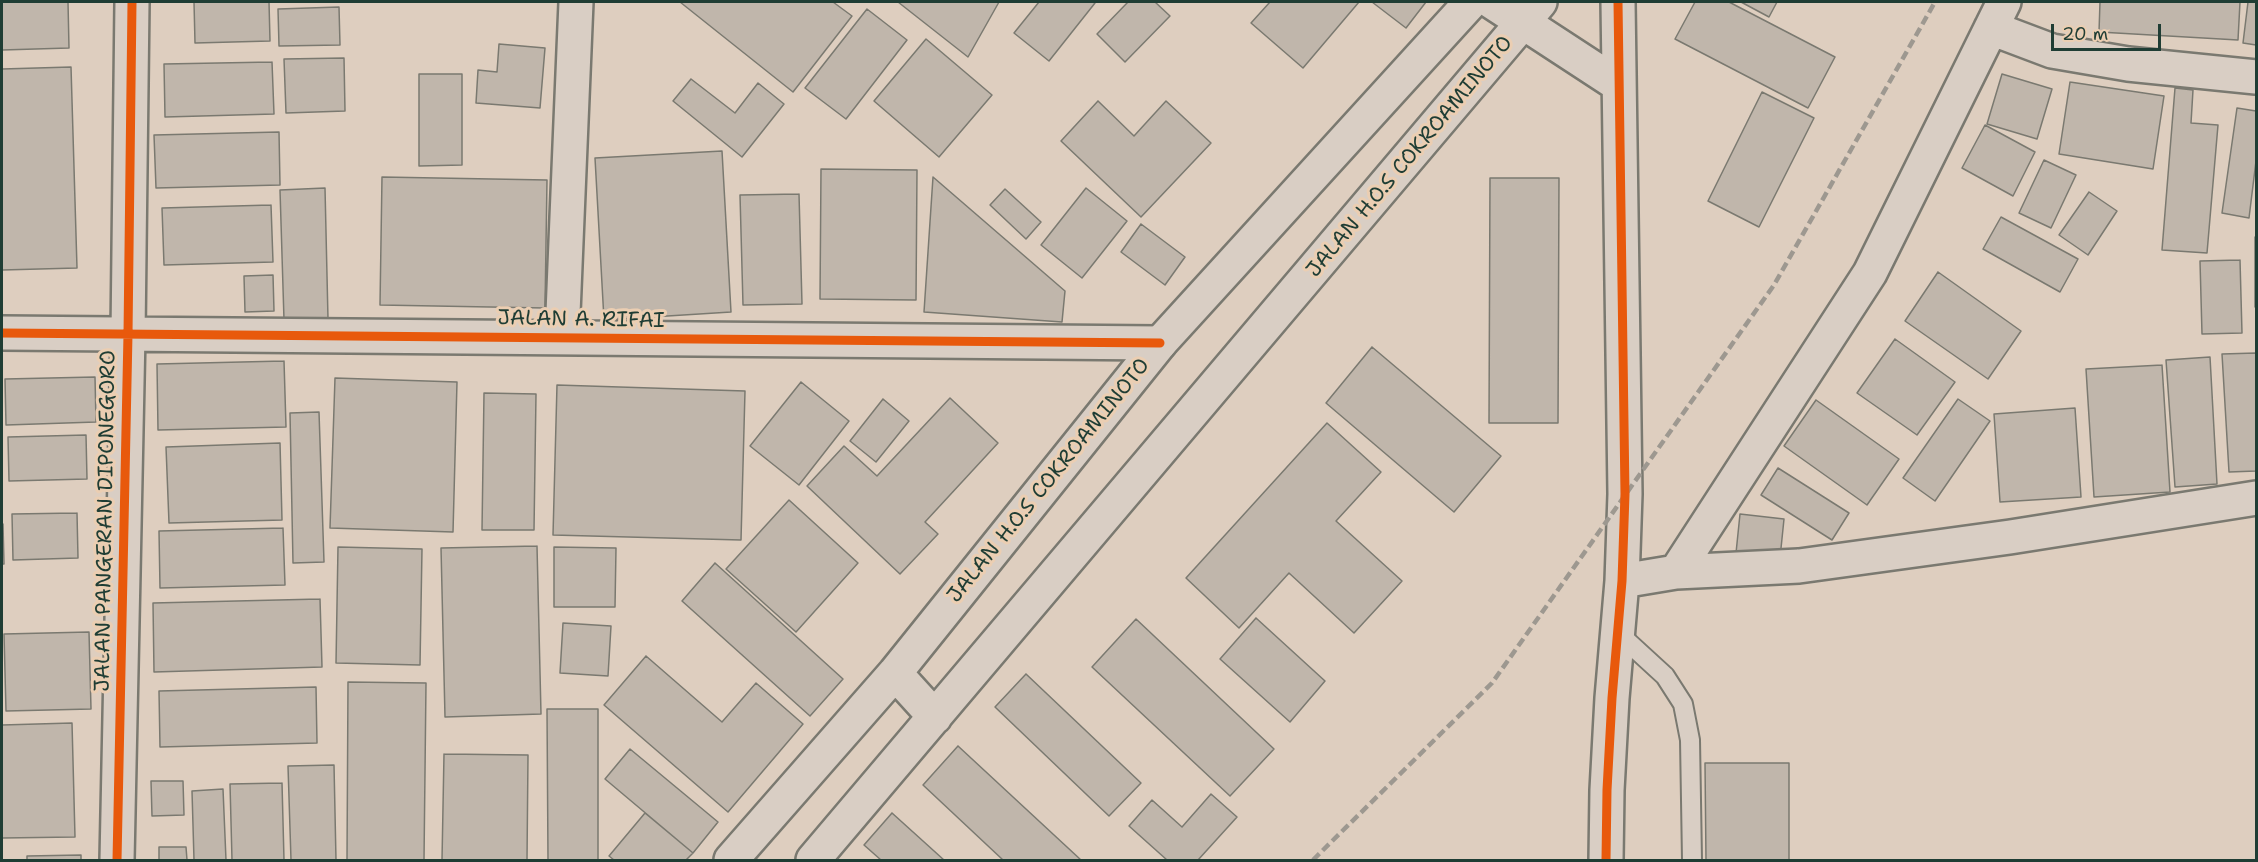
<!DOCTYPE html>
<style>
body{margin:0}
#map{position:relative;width:2258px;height:862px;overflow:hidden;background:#decebf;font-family:"Shantell Sans",sans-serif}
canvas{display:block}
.frame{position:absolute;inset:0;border:3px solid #1f3d34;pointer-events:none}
.scale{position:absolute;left:2051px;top:24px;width:110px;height:27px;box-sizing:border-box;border:3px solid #1f3d34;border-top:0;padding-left:8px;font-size:18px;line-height:21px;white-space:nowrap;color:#1f3d34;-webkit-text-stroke:4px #ebceb2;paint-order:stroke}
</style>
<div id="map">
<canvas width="2258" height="862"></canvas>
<div class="frame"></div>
<div class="scale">20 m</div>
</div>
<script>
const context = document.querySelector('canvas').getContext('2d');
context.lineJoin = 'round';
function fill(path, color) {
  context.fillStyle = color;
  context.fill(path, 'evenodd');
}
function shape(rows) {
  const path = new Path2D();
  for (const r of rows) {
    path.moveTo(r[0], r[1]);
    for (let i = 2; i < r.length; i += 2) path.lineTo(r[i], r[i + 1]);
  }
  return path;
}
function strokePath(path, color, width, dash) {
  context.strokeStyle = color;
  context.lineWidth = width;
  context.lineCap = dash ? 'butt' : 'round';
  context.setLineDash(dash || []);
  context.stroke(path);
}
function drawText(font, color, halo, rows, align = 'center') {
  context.font = font + ' "Shantell Sans",sans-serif';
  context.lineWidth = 6;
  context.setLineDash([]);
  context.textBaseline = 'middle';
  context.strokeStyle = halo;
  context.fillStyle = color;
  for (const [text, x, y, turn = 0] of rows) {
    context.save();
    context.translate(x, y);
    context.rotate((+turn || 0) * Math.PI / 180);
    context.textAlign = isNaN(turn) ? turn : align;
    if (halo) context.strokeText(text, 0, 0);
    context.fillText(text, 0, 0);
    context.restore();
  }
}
const building = shape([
 [2,2,68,2,69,48,2,50,2,2],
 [194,2,269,2,270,41,195,43,194,2],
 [680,2,833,2,852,16,793,92,680,2],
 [898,2,999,2,968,57,898,2],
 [1039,2,1093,2,1095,3,1049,61,1014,33,1039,2],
 [1128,2,1155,2,1170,16,1125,62,1097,34,1128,2],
 [1270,2,1359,2,1303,68,1251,23,1270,2],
 [1372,2,1426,2,1406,28,1372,2],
 [1695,2,1729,2,1835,57,1808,108,1675,39,1695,2],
 [1741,2,1777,2,1769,17,1741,2],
 [2100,2,2240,2,2238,40,2099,32,2100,2],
 [2248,2,2256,2,2256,45,2243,43,2248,2],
 [339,7,340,45,279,46,278,9,339,7],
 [867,9,907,40,846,119,805,88,867,9],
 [926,39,992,95,939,157,874,101,926,39],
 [499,44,545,48,540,108,476,103,478,70,497,72,499,44],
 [344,58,345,111,286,113,284,59,344,58],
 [272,62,274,114,165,117,164,64,272,62],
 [71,67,77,268,2,270,2,69,71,67],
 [419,74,462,74,462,165,419,166,419,74],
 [2002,74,2052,89,2037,139,1987,124,2002,74],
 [691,79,735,113,758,83,784,104,742,157,673,101,691,79],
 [2070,82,2164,96,2153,169,2059,154,2070,82],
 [2175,88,2193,90,2191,123,2218,125,2207,253,2162,250,2175,88],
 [1762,92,1814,118,1759,227,1708,201,1762,92],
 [1098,101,1134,136,1166,101,1211,143,1141,217,1061,141,1098,101],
 [2237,108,2256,111,2256,161,2249,218,2222,213,2237,108],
 [1985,125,2035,152,2013,196,1962,168,1985,125],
 [279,132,280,185,156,188,154,135,279,132],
 [722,151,731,312,604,320,595,158,722,151],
 [2044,160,2076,175,2051,228,2019,213,2044,160],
 [821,169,917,170,916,300,820,299,821,169],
 [382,177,547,180,545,308,380,305,382,177],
 [933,177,1065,291,1062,322,924,312,933,177],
 [1490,178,1559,178,1558,423,1489,423,1490,178],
 [325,188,328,319,284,320,280,190,325,188],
 [1086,188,1127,221,1082,278,1041,245,1086,188],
 [1005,189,1041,222,1026,239,990,205,1005,189],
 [2089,192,2117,211,2088,255,2059,235,2089,192],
 [799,194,802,304,743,305,740,195,799,194],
 [271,205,273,262,164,265,162,208,271,205],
 [2001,217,2078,259,2060,292,1983,249,2001,217],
 [1141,224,1185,257,1165,285,1121,252,1141,224],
 [2255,237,2256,237,2256,307,2255,307,2255,237],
 [2240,260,2242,333,2202,334,2200,261,2240,260],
 [1938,272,2021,331,1988,379,1905,321,1938,272],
 [273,275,274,311,245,312,244,276,273,275],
 [1895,339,1955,382,1917,435,1857,393,1895,339],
 [1372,347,1501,456,1454,512,1326,403,1372,347],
 [2256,353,2256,471,2229,472,2222,354,2256,353],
 [2210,357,2217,484,2175,487,2166,360,2210,357],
 [284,361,286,427,158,430,157,364,284,361],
 [2162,365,2170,492,2094,497,2086,369,2162,365],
 [95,377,96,422,6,425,5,379,95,377],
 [335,378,457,382,453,532,330,528,335,378],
 [801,382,849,421,799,485,750,446,801,382],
 [557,385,745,391,741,540,553,535,557,385],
 [484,393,536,394,534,530,482,530,484,393],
 [950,398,998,443,925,522,938,534,900,574,807,486,844,446,877,476,950,398],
 [883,399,909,421,876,462,850,441,883,399],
 [1958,399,1990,421,1935,501,1903,478,1958,399],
 [1816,400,1899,459,1867,505,1784,446,1816,400],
 [2075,408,2081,497,2000,502,1994,414,2075,408],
 [319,412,324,562,293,563,290,413,319,412],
 [1327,423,1381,472,1336,521,1402,581,1354,633,1289,573,1239,628,1186,578,1327,423],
 [86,435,87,479,9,481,8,437,86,435],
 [280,443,282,520,169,523,166,447,280,443],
 [1778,468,1849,513,1832,540,1761,495,1778,468],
 [789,500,858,563,796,632,726,569,789,500],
 [77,513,78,558,13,560,12,514,77,513],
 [1740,514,1784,519,1780,558,1736,553,1740,514],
 [2,524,3,524,4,564,2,564,2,524],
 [283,528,285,585,160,588,159,531,283,528],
 [537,546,541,714,445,717,441,548,537,546],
 [338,547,422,549,420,665,336,663,338,547],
 [554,547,616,548,615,607,554,607,554,547],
 [715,563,843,679,810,716,682,601,715,563],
 [320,599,322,667,154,672,153,603,320,599],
 [1256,618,1325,681,1290,722,1220,659,1256,618],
 [1136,619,1274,749,1230,796,1092,667,1136,619],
 [563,623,611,626,608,676,560,673,563,623],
 [89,632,91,709,6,711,4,634,89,632],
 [646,656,722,722,756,683,803,724,728,812,604,705,646,656],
 [1026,674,1141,783,1109,816,995,707,1026,674],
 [348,682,426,683,424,860,347,860,348,682],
 [316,687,317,743,160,747,159,691,316,687],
 [547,709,598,709,598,860,548,860,547,709],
 [72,723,75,837,2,838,2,725,72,723],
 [958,746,1081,860,1003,860,923,785,958,746],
 [630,749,718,822,693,853,605,779,630,749],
 [444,754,528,755,527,860,442,860,444,754],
 [1705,763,1789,763,1789,860,1706,860,1705,763],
 [334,765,336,860,291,860,288,766,334,765],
 [151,781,183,781,184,815,152,816,151,781],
 [282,783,284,860,232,860,230,784,282,783],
 [223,789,226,860,194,860,192,791,223,789],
 [1211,794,1237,817,1198,860,1167,860,1129,826,1152,800,1182,827,1211,794],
 [645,813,693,853,686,860,614,860,609,856,645,813],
 [892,813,944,860,881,860,864,845,892,813],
 [159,847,186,847,187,860,159,860,159,847],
 [81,855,81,860,27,860,27,856,81,855]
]);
const service = shape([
 [1617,632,1665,676,1683,704,1690,740,1692,860]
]);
const minor = shape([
 [1492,2,1619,85],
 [1991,28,2052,51,2128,64,2256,77],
 [2,333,1160,343],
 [562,337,576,2],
 [1676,572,1870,273,2004,2],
 [1622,581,1676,572,1799,566,2010,537,2256,498],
 [117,860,128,334,132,2],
 [1606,860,1607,790,1612,698,1622,581,1625,494,1618,2]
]);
const secondary = shape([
 [895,673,935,717],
 [731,860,895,673,1160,343,1471,2],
 [813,860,1540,2]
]);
const rail = shape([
 [1313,860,1492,683,1774,285,1935,2]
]);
const cycleway = shape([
 [2,333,1160,343],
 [117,860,128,334,132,2],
 [1606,860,1607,790,1612,698,1622,581,1625,494,1618,2]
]);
const streetNames = [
 ["JALAN H.O.S COKROAMINOTO",1410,157,-50],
 ["JALAN A. RIFAI",581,320,1],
 ["JALAN H.O.S COKROAMINOTO",1049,481,-51],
 ["JALAN PANGERAN DIPONEGORO",106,521,-89]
];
fill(building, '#c0b6ab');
strokePath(building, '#7a7970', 1.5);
strokePath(service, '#7a7970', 22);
strokePath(minor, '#7a7970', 38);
strokePath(secondary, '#7a7970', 38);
strokePath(service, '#d9cec4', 18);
strokePath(minor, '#d9cec4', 33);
strokePath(secondary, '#d9cec4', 33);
strokePath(rail, '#9d9890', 4.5, [9, 4.5]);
strokePath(cycleway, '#e8590c', 9);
drawText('21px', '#1f3d34', '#ebceb2', streetNames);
</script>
